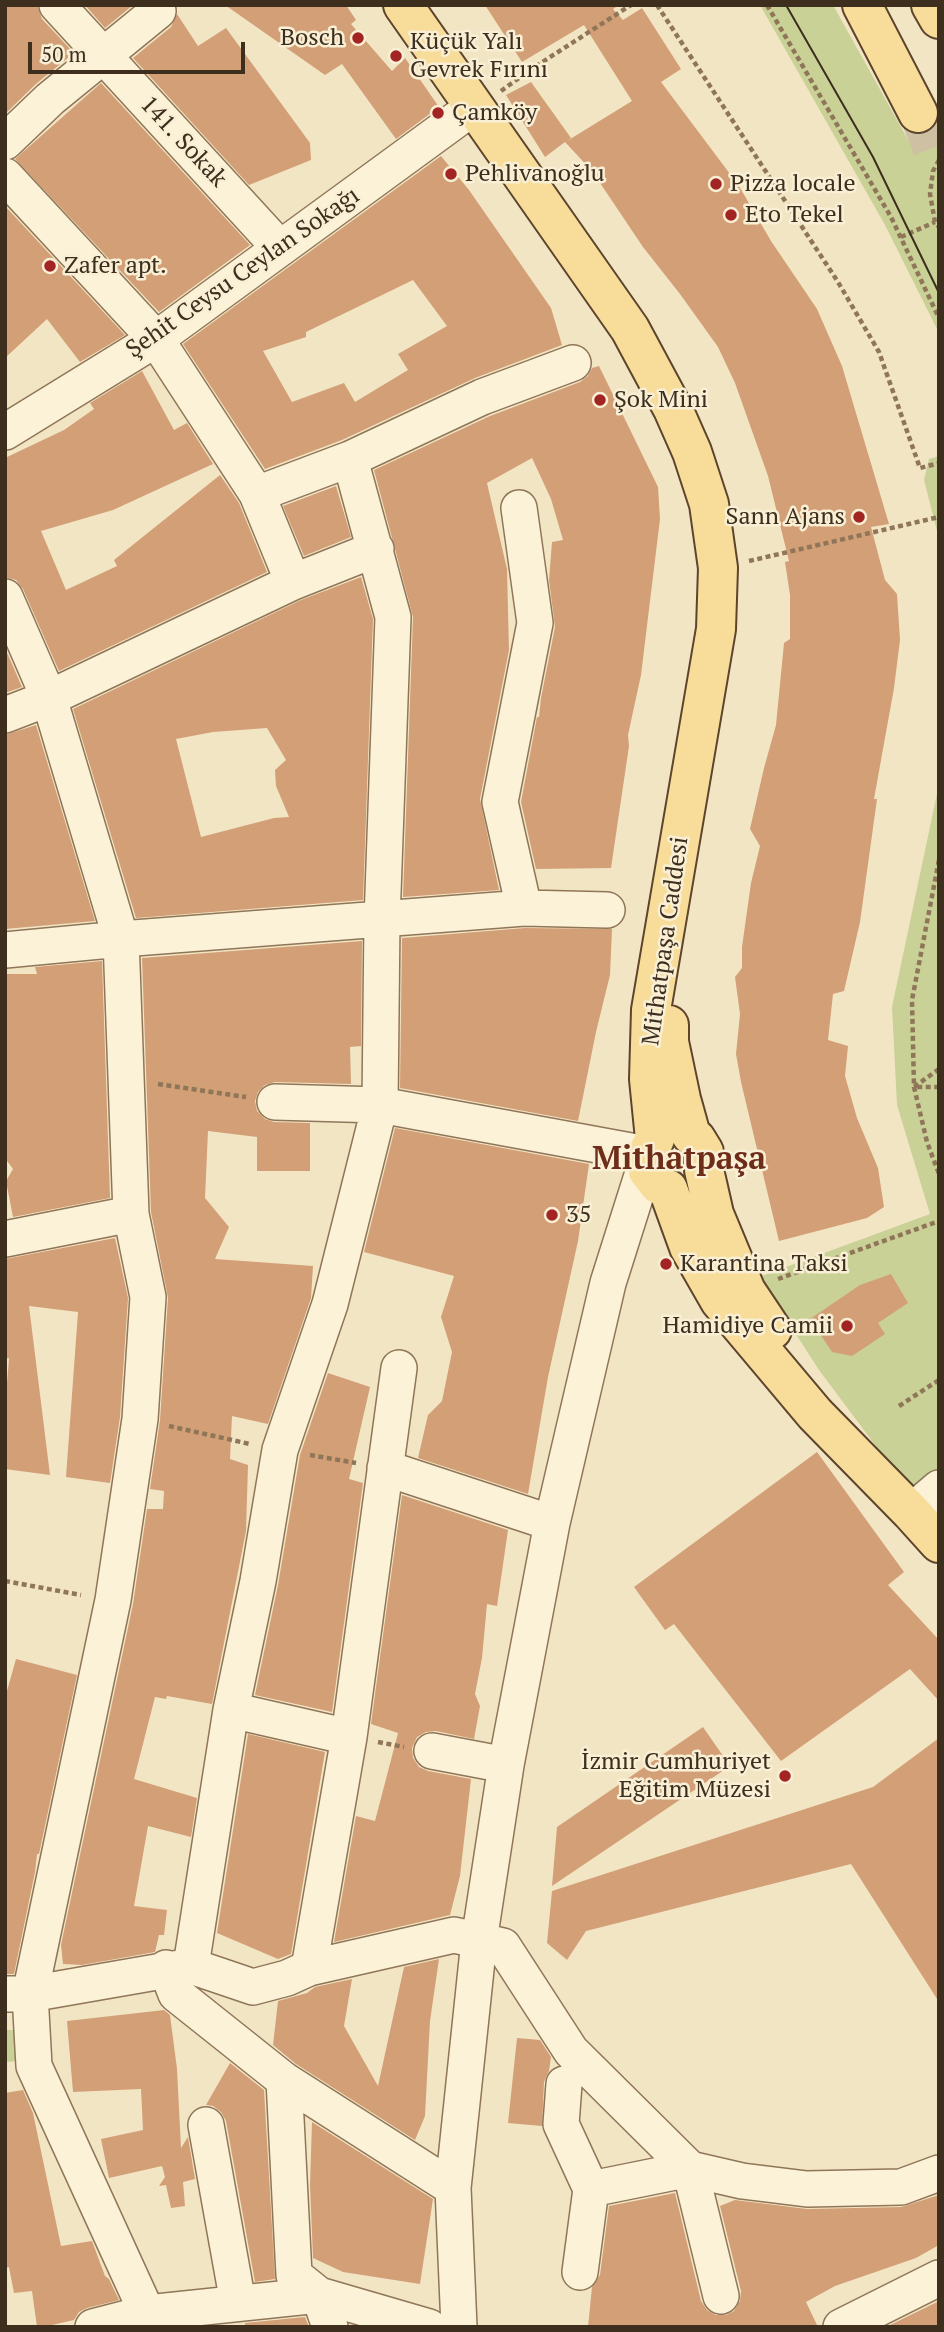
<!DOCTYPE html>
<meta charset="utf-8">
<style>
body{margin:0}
#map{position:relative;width:944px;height:2332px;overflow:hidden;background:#f2e5c4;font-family:"PT Serif",serif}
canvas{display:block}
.frame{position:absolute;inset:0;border:7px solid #3d2e1e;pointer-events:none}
.scale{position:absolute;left:28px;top:42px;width:217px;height:32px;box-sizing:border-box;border:4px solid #3d2e1e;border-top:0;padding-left:9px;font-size:21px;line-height:24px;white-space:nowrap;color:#3d2e1e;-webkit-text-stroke:5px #f9efd5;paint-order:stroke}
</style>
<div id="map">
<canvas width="944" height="2332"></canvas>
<div class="frame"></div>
<div class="scale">50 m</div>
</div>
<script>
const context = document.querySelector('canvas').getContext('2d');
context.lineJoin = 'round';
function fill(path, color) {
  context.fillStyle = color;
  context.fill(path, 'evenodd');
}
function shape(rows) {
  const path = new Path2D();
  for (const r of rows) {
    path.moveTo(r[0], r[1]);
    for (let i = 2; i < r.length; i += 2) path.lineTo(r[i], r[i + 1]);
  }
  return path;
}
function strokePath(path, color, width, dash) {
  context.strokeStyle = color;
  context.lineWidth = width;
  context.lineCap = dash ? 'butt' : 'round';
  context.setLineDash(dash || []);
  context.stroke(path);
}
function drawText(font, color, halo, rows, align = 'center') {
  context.font = font + ' "PT Serif",serif';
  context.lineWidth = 5;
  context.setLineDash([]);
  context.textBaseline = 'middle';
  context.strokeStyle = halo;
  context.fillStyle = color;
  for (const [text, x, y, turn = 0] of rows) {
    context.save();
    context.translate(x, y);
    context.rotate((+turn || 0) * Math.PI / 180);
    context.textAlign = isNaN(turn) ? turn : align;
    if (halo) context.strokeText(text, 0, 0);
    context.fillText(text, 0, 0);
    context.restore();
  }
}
const green = shape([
 [760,5,833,5,911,145,939,129,939,333,885,225],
 [939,456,939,539,924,480,929,459],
 [939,784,939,1525,902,1481,819,1370,759,1277,930,1214,897,1105,892,1007],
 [5,2030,18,2030,18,2061,5,2062]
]);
const building = shape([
 [5,5,37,5,42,19,74,53,37,83,5,114],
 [85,5,133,5,105,28],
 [225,5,346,5,356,20,351,24,392,71,405,58,439,107,396,139,342,64,325,75],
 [485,5,619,5,613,9,623,20,642,8,681,69,661,82,739,186,771,241,817,309,842,366,889,524,871,527,885,580,897,594,900,640,894,688,874,799,877,799,860,922,844,991,833,994,828,1040,848,1046,845,1076,857,1118,878,1168,884,1207,867,1218,779,1241,741,1082,736,1054,740,1014,735,977,742,968,742,947,751,883,760,846,750,829,764,768,776,725,784,643,790,639,790,595,785,562,789,561,768,476,735,383,718,347,680,294,643,247,592,171,565,142,545,157,506,95,531,82,571,138,567,141,632,101,584,25,522,62],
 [177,14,198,46,226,28,310,143,311,160,249,185,133,58,171,27],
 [101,83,250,245,159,312,15,159],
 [441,156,469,190,551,308,562,345,475,378,342,440,265,469,183,344],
 [413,280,447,326,398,354,408,370,355,402,344,383,292,402,263,351,306,337,306,332],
 [5,206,125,335,80,362,47,319,5,358],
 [599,366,658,487,660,519,641,675,628,735,629,746,611,868,536,869,521,802,537,717,539,717,541,698,555,627,549,580,552,542,563,540,551,499,532,458,487,483,507,569,509,650,480,799,499,890,403,897,413,617,374,470,490,416,580,382,588,376,592,368],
 [142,371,174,430,187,423,213,464,113,510,41,531,66,590,117,566,114,560,220,475,239,503,267,572,59,671,23,589,16,580,5,577,5,458,64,430,94,409,90,403],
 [336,486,351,537,304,556,283,506],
 [361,577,373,619,363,900,136,918,73,709,301,600],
 [267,728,286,760,275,770,276,786,289,817,274,818,201,837,176,739,213,732],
 [5,648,22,687,5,693],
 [36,725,95,921,5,929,5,735],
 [525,928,612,929,610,975,596,1032,578,1121,400,1088,402,938],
 [362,941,361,1046,350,1047,351,1084,275,1082,265,1085,258,1092,255,1101,257,1111,265,1119,274,1122,310,1123,310,1171,257,1171,257,1137,208,1131,205,1198,229,1227,215,1259,313,1266,311,1298,268,1424,232,1416,230,1459,248,1465,246,1531,212,1704,167,1696,166,1699,155,1697,134,1779,197,1798,191,1837,148,1826,134,1906,167,1910,164,1935,159,1935,155,1952,82,1965,63,1964,61,1945,133,1604,147,1509,163,1509,164,1491,150,1489,160,1420,168,1298,151,1212,142,958],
 [102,961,110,1198,13,1217,6,1181,13,1169,5,1158,5,974,37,974,35,967],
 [395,1128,589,1164,578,1241,548,1377,528,1494,418,1458,428,1415,442,1401,452,1352,441,1317,454,1276,364,1252],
 [115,1238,128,1298,120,1417,110,1483,66,1477,78,1312,29,1306,50,1475,5,1469,5,1409,9,1358,5,1359,5,1259],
 [891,1274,908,1303,878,1323,885,1334,852,1356,832,1352,810,1319,860,1285],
 [328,1373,370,1387,349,1479,363,1483,332,1712,255,1695,278,1585,300,1455],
 [817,1452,904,1572,888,1585,939,1640,939,1701,910,1669,781,1761,674,1624,665,1630,634,1587],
 [402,1495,508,1530,497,1606,487,1604,482,1658,475,1694,480,1706,474,1739,436,1731,426,1732,417,1737,412,1748,413,1758,419,1767,428,1771,471,1779,460,1876,450,1915,334,1942,356,1816,375,1821,398,1733,371,1724],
 [16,1659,77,1675,39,1854,37,1854,35,1872,14,1974,5,1974,5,1698],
 [703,1727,730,1766,552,1886,557,1827],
 [248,1734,325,1752,291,1954,278,1959,217,1933],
 [939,1738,939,2002,851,1864,586,1931,567,1960,547,1943,552,1891,873,1787],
 [439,1959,430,2021,425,2116,415,2140,296,2064,273,2045,278,2001,307,1993,315,1987,352,1979,344,2026,378,2086,404,1967],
 [164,2010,170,2015,177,2069,181,2148,188,2137,195,2179,183,2182,185,2206,171,2208,166,2185,159,2186,165,2177,162,2166,109,2178,101,2139,143,2130,141,2089,73,2092,67,2021],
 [517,2038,540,2040,551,2057,549,2071,544,2082,542,2126,508,2123],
 [230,2063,264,2090,275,2279,255,2282,226,2121,221,2112,213,2106,206,2105],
 [23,2090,33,2113,61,2246,92,2241,105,2276,109,2279,119,2300,87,2308,79,2312,74,2320,43,2327,37,2327,32,2291,14,2293,9,2267,5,2268,5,2093],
 [312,2122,433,2199,420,2284,343,2272,313,2258,310,2185],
 [675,2193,701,2301,707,2310,716,2315,726,2315,734,2311,740,2301,741,2291,720,2206,735,2200,807,2209,901,2207,939,2195,939,2245,916,2258,835,2286,806,2302,818,2327,588,2327,592,2287,600,2275,609,2206],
 [939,2301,939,2327,886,2327],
 [305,2317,309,2327,245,2327,245,2323]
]);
const majorTunnel = shape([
 [918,113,939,166]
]);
const path = shape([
 [657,5,838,282,879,352,920,468,939,463],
 [767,5,891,217,939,318],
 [501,91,530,70,631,5],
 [939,160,933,171,930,194,935,222,939,227],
 [901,237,935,222],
 [749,561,939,517],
 [939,860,912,1000,914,1087,927,1142,939,1174],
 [939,1069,914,1087,939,1087],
 [158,1084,246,1097],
 [778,1279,939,1221],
 [899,1406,939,1380],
 [169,1426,250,1444],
 [310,1455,356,1463],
 [5,1581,81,1595],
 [378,1742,404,1747]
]);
const minor = shape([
 [57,5,279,247],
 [5,142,50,99,158,11],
 [5,176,156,339,257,494,293,582],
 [5,432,156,339,475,106],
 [257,494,350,459,482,397,573,363],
 [519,508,535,623,500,802,524,908],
 [5,597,49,698,121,939,131,1214,148,1297,140,1419,113,1600,30,1994,34,2066,147,2313,149,2327],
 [5,715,49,698,293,582,376,549],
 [5,950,121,939,524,908,607,910],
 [275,1102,380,1105,647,1154],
 [5,1239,131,1214],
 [385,1468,552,1523],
 [911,1512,939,1488],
 [231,1710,349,1737],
 [432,1751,506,1765],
 [191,1966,231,1710,258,1581,280,1450,330,1304,380,1105,382,920,393,617,350,459],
 [166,1968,176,1994,284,2080,453,2188],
 [309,1968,349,1737,399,1368],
 [5,1994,30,1994,191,1966,253,1987,287,1978,309,1968,454,1935,503,1946,571,2051,690,2169,742,2181,807,2189,901,2187,939,2173],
 [284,2080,294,2275,319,2295,330,2327],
 [564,2084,561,2124,591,2189,690,2169,721,2296],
 [206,2125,238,2303],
 [580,2272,591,2189],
 [93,2327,147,2313,319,2295,429,2327],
 [459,2327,453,2188,479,1941,506,1765,552,1523,608,1283,646,1163],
 [841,2327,939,2278]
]);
const major = shape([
 [403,5,630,329,673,409,692,452,709,504,718,568,716,629,651,1010,649,1079,655,1139,647,1154,648,1171,659,1185,668,1189,689,1247,720,1301,815,1414,911,1512,939,1543],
 [862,5,918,113],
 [931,5,939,19],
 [669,1025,669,1042,681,1099,691,1135,696,1139,704,1152,704,1170,714,1214,746,1291,772,1330]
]);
const tram = shape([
 [786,5,873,157,939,293]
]);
const markers = [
 [358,38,7,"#a32523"],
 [396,56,7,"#a32523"],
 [438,113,7,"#a32523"],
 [451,174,7,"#a32523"],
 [716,184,7,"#a32523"],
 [731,215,7,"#a32523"],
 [50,266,7,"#a32523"],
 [600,400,7,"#a32523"],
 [859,517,7,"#a32523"],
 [552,1215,7,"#a32523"],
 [666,1264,7,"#a32523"],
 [847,1326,7,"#a32523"],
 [785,1776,7,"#a32523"]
];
const poiNames = [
 ["Bosch",344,38,"right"],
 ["Küçük Yalı",410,42],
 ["Gevrek Fırını",410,70],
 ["Çamköy",452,113],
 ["Pehlivanoğlu",465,174],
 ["Pizza locale",730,184],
 ["Eto Tekel",745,215],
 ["Zafer apt.",64,266],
 ["Şok Mini",614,400],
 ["Sann Ajans",845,517,"right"],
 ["35",566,1215],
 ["Karantina Taksi",680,1264],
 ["Hamidiye Camii",833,1326,"right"],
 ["İzmir Cumhuriyet",771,1762,"right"],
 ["Eğitim Müzesi",771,1790,"right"]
];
const streetNames = [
 ["141. Sokak",183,142,47],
 ["Şehit Ceysu Ceylan Sokağı",243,273,-35],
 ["Mithatpaşa Caddesi",666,941,-82]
];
const districtNames = [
 ["Mithatpaşa",679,1160]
];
fill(green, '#c9d197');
fill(building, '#d39f77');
strokePath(majorTunnel, '#cec0a3', 38, [38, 19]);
strokePath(minor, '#8f7658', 38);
strokePath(major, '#5c442d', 42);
strokePath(path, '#8f7658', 4.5, [5, 3.5]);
strokePath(minor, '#fcf2d8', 35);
strokePath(major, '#f8dc99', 38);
strokePath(tram, '#3d2e1e', 2);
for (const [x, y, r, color] of markers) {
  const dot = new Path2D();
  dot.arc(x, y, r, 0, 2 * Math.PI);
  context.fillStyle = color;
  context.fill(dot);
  strokePath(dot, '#f9efd5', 2.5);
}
drawText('24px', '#3d2e1e', '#f9efd5', poiNames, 'left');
drawText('24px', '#3d2e1e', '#f9efd5', streetNames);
drawText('bold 32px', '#6e2d19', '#f9efd5', districtNames);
</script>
